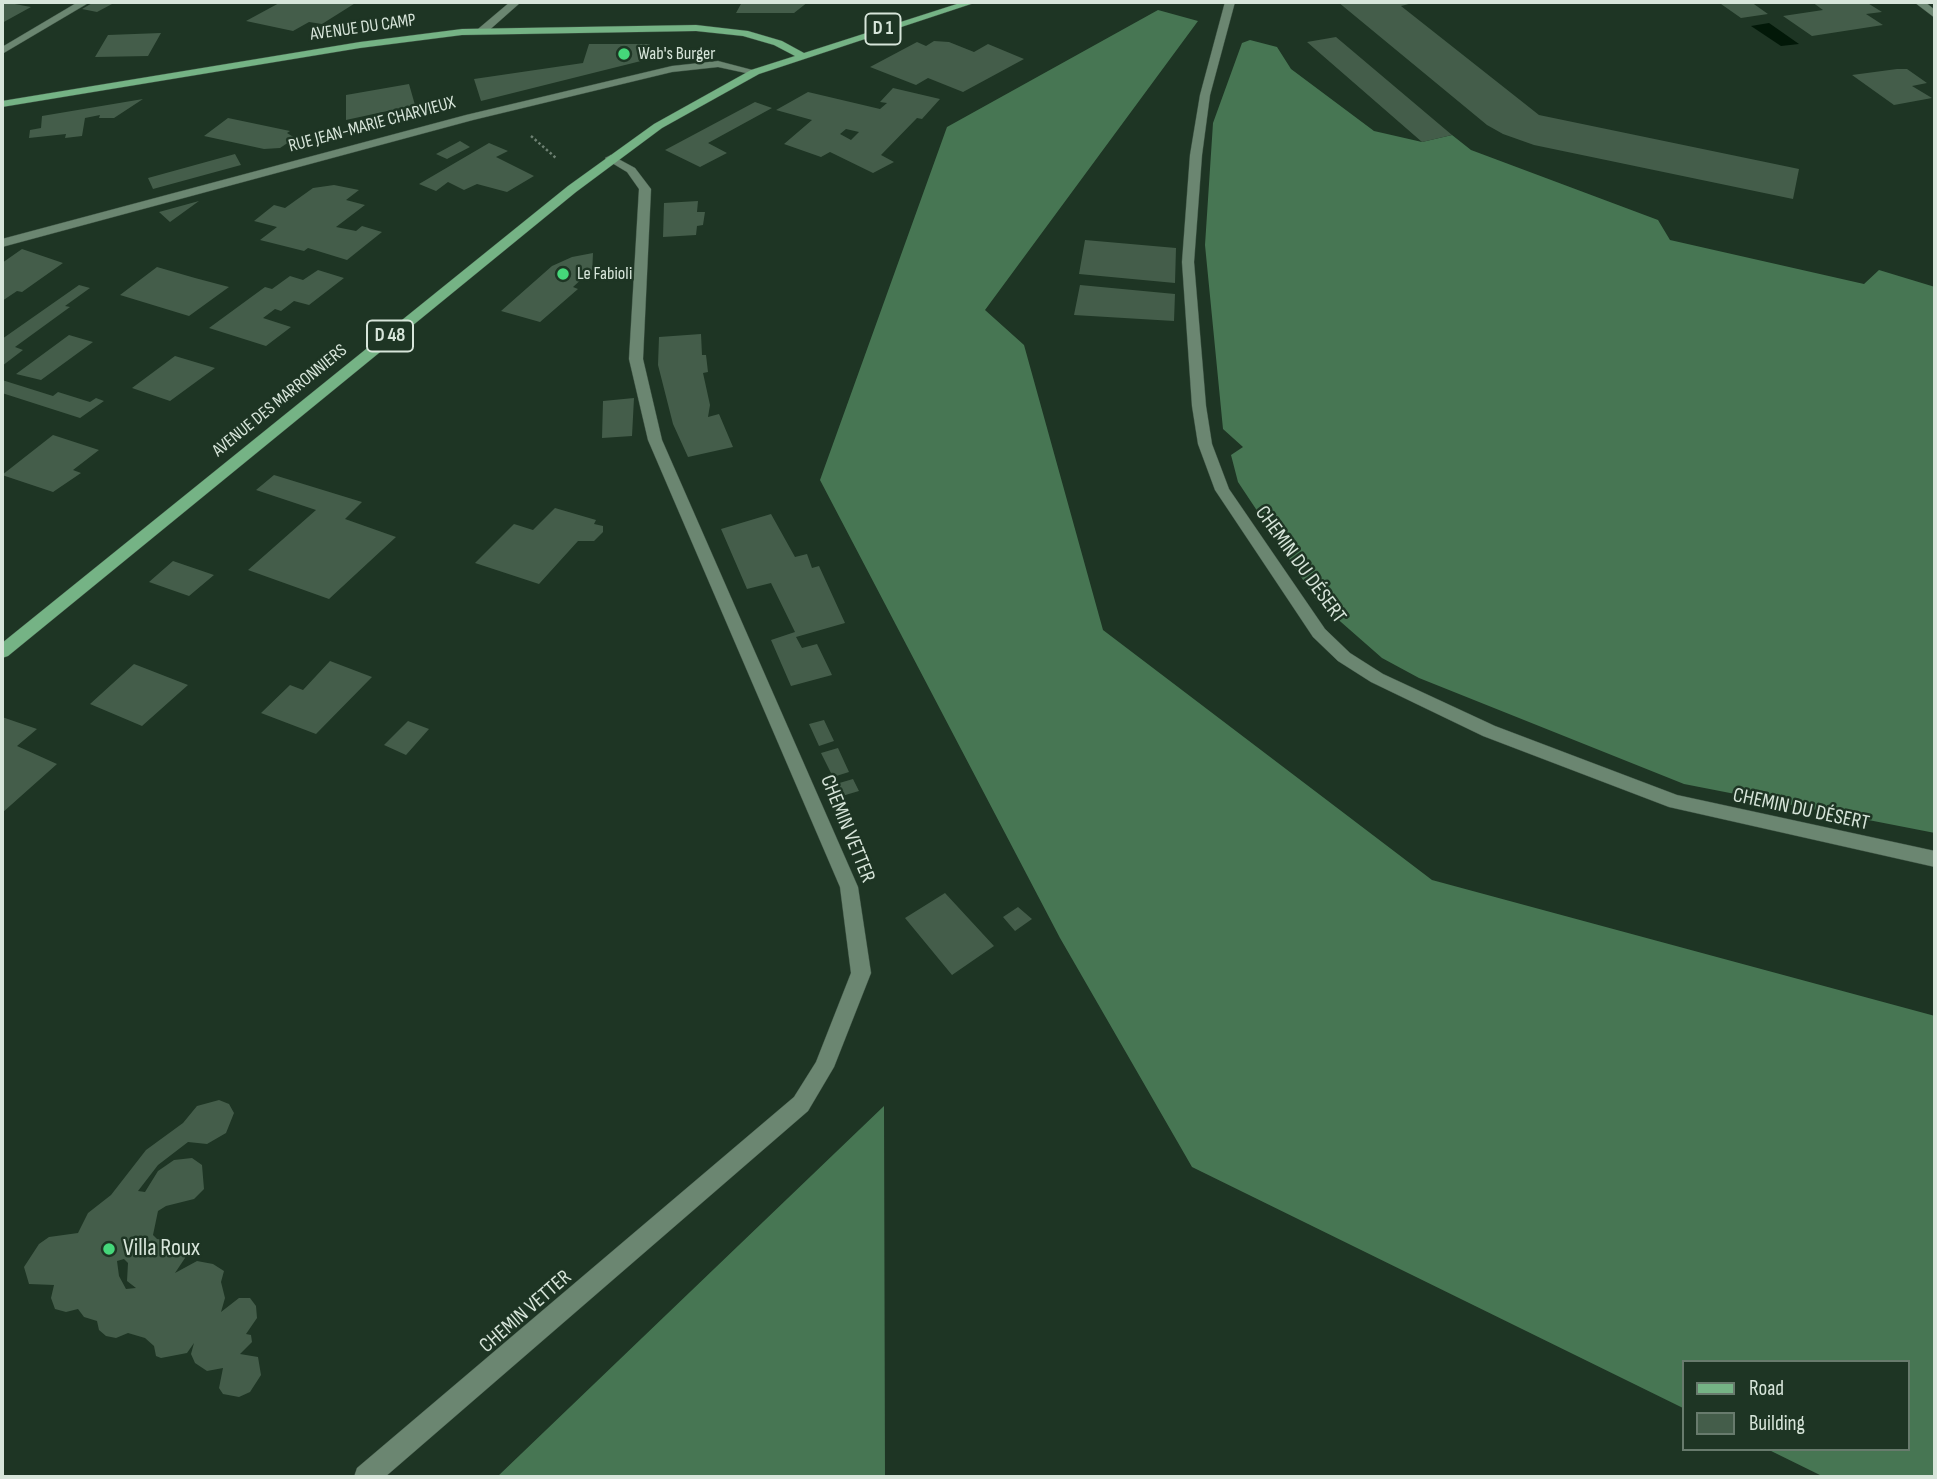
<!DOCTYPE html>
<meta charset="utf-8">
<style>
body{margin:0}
#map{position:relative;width:1937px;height:1479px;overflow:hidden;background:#1e3524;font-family:"Sofia Sans Condensed",sans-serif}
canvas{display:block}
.frame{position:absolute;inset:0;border:4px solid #d7e5da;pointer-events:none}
.legend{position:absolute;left:1682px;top:1360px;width:228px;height:91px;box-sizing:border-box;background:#1e3524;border:2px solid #687b6d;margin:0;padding:9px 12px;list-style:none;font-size:21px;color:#d7e5da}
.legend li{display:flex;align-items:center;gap:14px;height:35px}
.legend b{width:35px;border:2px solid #687b6d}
</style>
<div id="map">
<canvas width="1937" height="1479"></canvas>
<div class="frame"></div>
<ul class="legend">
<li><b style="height:9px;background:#75b385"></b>Road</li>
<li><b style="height:19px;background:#445d4a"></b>Building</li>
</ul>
</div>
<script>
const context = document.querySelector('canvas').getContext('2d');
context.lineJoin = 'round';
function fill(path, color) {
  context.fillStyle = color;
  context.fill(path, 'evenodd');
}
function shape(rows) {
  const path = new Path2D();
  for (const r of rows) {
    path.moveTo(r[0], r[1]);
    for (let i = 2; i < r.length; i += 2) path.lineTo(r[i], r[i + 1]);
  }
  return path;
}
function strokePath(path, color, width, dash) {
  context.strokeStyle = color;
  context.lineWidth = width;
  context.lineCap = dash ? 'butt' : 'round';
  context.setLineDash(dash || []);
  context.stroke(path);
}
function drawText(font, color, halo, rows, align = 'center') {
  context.font = font + ' "Sofia Sans Condensed",sans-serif';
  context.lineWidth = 5;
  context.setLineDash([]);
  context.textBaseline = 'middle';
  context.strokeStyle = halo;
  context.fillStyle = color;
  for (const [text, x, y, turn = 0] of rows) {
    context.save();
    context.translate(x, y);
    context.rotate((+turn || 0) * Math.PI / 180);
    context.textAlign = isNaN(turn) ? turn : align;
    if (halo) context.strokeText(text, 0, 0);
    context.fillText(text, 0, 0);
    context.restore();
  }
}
const forest = shape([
 [1158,10,1198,21,985,310,1024,345,1103,630,1432,880,1935,1016,1935,1477,1824,1477,1767,1449,1907,1449,1907,1362,1683,1362,1683,1408,1192,1167,1060,938,820,480,947,127],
 [1250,40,1277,47,1291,69,1374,131,1422,142,1452,135,1471,150,1658,220,1670,240,1864,284,1879,270,1935,287,1935,833,1684,784,1419,678,1382,658,1317,601,1238,482,1231,455,1243,447,1223,429,1205,245,1213,123,1242,43],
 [884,1106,885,1477,497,1477]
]);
const water = shape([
 [1769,23,1799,44,1781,46,1751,26]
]);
const building = shape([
 [2,2,4,2,31,7,2,23],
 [94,2,103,2,112,4,97,12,82,9],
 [281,2,357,2,322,24,309,22,293,31,246,21],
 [742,2,808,2,794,13,736,13],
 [1338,2,1406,2,1409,4,1401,6,1539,115,1799,169,1793,199,1534,145,1503,134,1487,125],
 [1734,2,1751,2,1768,14,1741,18,1721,4],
 [1812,2,1866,2,1882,12,1866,14,1883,25,1812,36,1783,16,1823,10],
 [161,33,148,56,95,57,108,35],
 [1336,37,1452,135,1422,142,1307,42],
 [934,41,949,42,974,52,988,44,1024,59,963,92,928,78,916,85,870,67,917,42,926,46],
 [589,44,650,44,641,61,481,101,474,79,583,63],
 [1897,69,1907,69,1927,83,1912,86,1932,98,1894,105,1852,75],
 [409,84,415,105,346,120,346,95],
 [893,88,940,99,922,119,917,118,881,155,894,162,873,173,830,152,821,157,784,144,812,120,776,110,808,92,880,109,887,103,880,102],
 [846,129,859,132,851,140,840,134],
 [143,99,114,118,99,118,100,115,85,118,82,136,65,138,66,134,29,138,30,130,41,128,42,116],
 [755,102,772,108,708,143,727,153,700,167,665,150],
 [228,118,290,131,287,133,295,138,280,148,264,149,204,136],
 [460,141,470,147,447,159,436,154],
 [489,143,508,151,496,157,534,176,507,192,477,184,464,190,448,182,436,191,419,184],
 [235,154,241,165,153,189,148,178],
 [334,185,359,190,346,200,365,205,336,227,356,231,362,226,382,232,347,260,308,248,304,251,260,240,277,227,254,221,274,205,285,208,313,188],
 [199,201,170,222,159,212],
 [698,201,697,212,705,212,703,225,697,226,696,235,663,237,664,203],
 [1085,240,1176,248,1175,283,1079,274],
 [22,249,63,263,22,292,17,291,2,301,2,263],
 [593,253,592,276,585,276,573,287,578,289,540,322,501,311,552,266,572,257],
 [157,267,195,278,229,287,189,316,120,295],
 [318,270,344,278,309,305,294,301,281,311,275,309,263,318,291,327,266,346,209,328,265,287,272,289,290,276,303,280],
 [79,285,90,288,65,306,70,307,15,347,23,350,2,366,2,339],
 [1080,285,1175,294,1174,321,1074,315],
 [701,334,702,355,706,355,708,372,703,373,710,405,708,417,719,414,733,447,688,457,673,424,658,365,659,337],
 [69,335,93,342,41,380,16,374],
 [175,356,215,368,170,401,132,388],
 [2,380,53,396,58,392,90,402,96,398,104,401,80,418,2,393],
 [634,398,632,436,602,438,603,401],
 [53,435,99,450,73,470,81,473,53,492,2,475],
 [274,475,362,502,345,519,396,537,329,599,248,570,316,510,256,490],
 [555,508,596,520,594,524,603,526,603,532,594,541,578,541,539,584,475,563,514,524,533,530],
 [771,514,795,557,807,554,812,568,819,566,845,623,796,637,802,648,817,644,832,675,791,686,771,640,795,632,771,583,747,589,721,529],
 [173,561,214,575,189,596,149,582],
 [330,661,372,677,316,734,261,713,290,685,303,690],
 [134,664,188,685,142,726,90,704],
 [2,717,37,729,17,746,57,764,2,813],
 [824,720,834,741,819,746,809,724],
 [408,721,429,729,406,755,384,745],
 [838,748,849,772,833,777,821,753],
 [853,779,859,791,842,796,836,784],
 [945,893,994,946,952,975,905,918],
 [1018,907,1032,919,1015,931,1003,917],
 [219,1100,229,1104,234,1113,226,1133,207,1144,188,1142,158,1165,138,1191,145,1192,158,1171,174,1160,192,1158,202,1165,204,1189,194,1199,166,1206,158,1211,153,1235,157,1239,180,1242,184,1246,185,1258,175,1273,197,1261,213,1264,224,1271,221,1282,225,1298,221,1312,239,1298,250,1298,256,1306,257,1318,246,1334,251,1335,252,1342,240,1354,258,1357,261,1375,250,1392,239,1397,223,1394,219,1388,223,1368,207,1371,195,1363,191,1354,194,1343,187,1353,161,1358,156,1356,154,1346,145,1338,128,1333,116,1338,106,1336,99,1330,97,1321,84,1317,78,1309,66,1312,55,1309,51,1298,54,1285,29,1284,24,1267,39,1244,49,1237,78,1233,88,1213,111,1195,146,1150,183,1123,197,1106],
 [124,1259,128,1263,127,1281,136,1288,126,1289,119,1276,117,1261]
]);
const path = shape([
 [531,136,556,158]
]);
const minor = shape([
 [78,2,90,2,2,54,2,47,78,2],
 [510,2,521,2,486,33,478,33,478,29,510,2],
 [1225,2,1235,2,1210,95,1202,155,1194,262,1206,406,1212,444,1229,489,1325,629,1350,653,1383,674,1495,726,1677,795,1935,851,1935,867,1669,807,1483,736,1371,682,1338,661,1313,637,1215,490,1198,444,1192,406,1182,262,1190,155,1200,95,1225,2],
 [1914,2,1925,2,1935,10,1935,18,1914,2],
 [718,61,760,72,755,75,718,67,672,72,473,120,2,247,2,239,466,115,672,66,718,61],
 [611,155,635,168,651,189,643,359,662,440,858,887,871,973,834,1067,808,1111,385,1477,354,1477,357,1468,794,1097,816,1062,851,973,840,887,648,440,629,359,639,189,627,172,607,160,605,158,611,155]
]);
const major = shape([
 [963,2,977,2,759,74,662,128,576,192,8,656,2,658,2,643,568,186,654,124,751,70,795,56,774,45,743,36,696,31,462,35,360,48,2,107,2,101,360,42,462,29,696,25,748,31,782,41,804,53,963,2]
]);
const markers = [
 [624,54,7,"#45d77a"],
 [563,274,7,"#45d77a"],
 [109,1249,7,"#45d77a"]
];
const farStreetnames = [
 ["AVENUE DU CAMP",363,28,-8],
 ["RUE JEAN-MARIE CHARVIEUX",372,125,-15],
 ["AVENUE DES MARRONNIERS",280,401,-39]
];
const farPoinames = [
 ["Wab's Burger",638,54],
 ["Le Fabioli",577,274]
];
const shields = [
 [883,29,35],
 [390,336,46]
];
const shieldNames = [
 ["D 1",883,29],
 ["D 48",390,336]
];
const streetNames = [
 ["CHEMIN DU DÉSERT",1300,565,54],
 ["CHEMIN DU DÉSERT",1801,810,12],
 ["CHEMIN VETTER",847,829,68],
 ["CHEMIN VETTER",526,1312,-41]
];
const nearPoinames = [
 ["Villa Roux",123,1249]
];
fill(forest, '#477653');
fill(water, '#021808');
fill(building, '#445d4a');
strokePath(minor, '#3c5142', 1);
strokePath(major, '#3c5142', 1);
strokePath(path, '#6e8173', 2.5, [2.5, 2.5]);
fill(minor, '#6b8671');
fill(major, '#75b385');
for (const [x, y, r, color] of markers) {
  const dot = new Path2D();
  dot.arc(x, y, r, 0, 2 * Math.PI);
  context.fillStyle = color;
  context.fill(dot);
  strokePath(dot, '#1e3524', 2.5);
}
drawText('18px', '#d7e5da', '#1e3524', farStreetnames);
drawText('18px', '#d7e5da', '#1e3524', farPoinames, 'left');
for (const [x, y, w] of shields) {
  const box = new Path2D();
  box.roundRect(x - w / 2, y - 15.5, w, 31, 5);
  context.fillStyle = '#1e3524';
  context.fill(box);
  strokePath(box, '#d7e5da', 2);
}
drawText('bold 19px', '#d7e5da', null, shieldNames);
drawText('21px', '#d7e5da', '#1e3524', streetNames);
drawText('24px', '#d7e5da', '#1e3524', nearPoinames, 'left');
</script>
